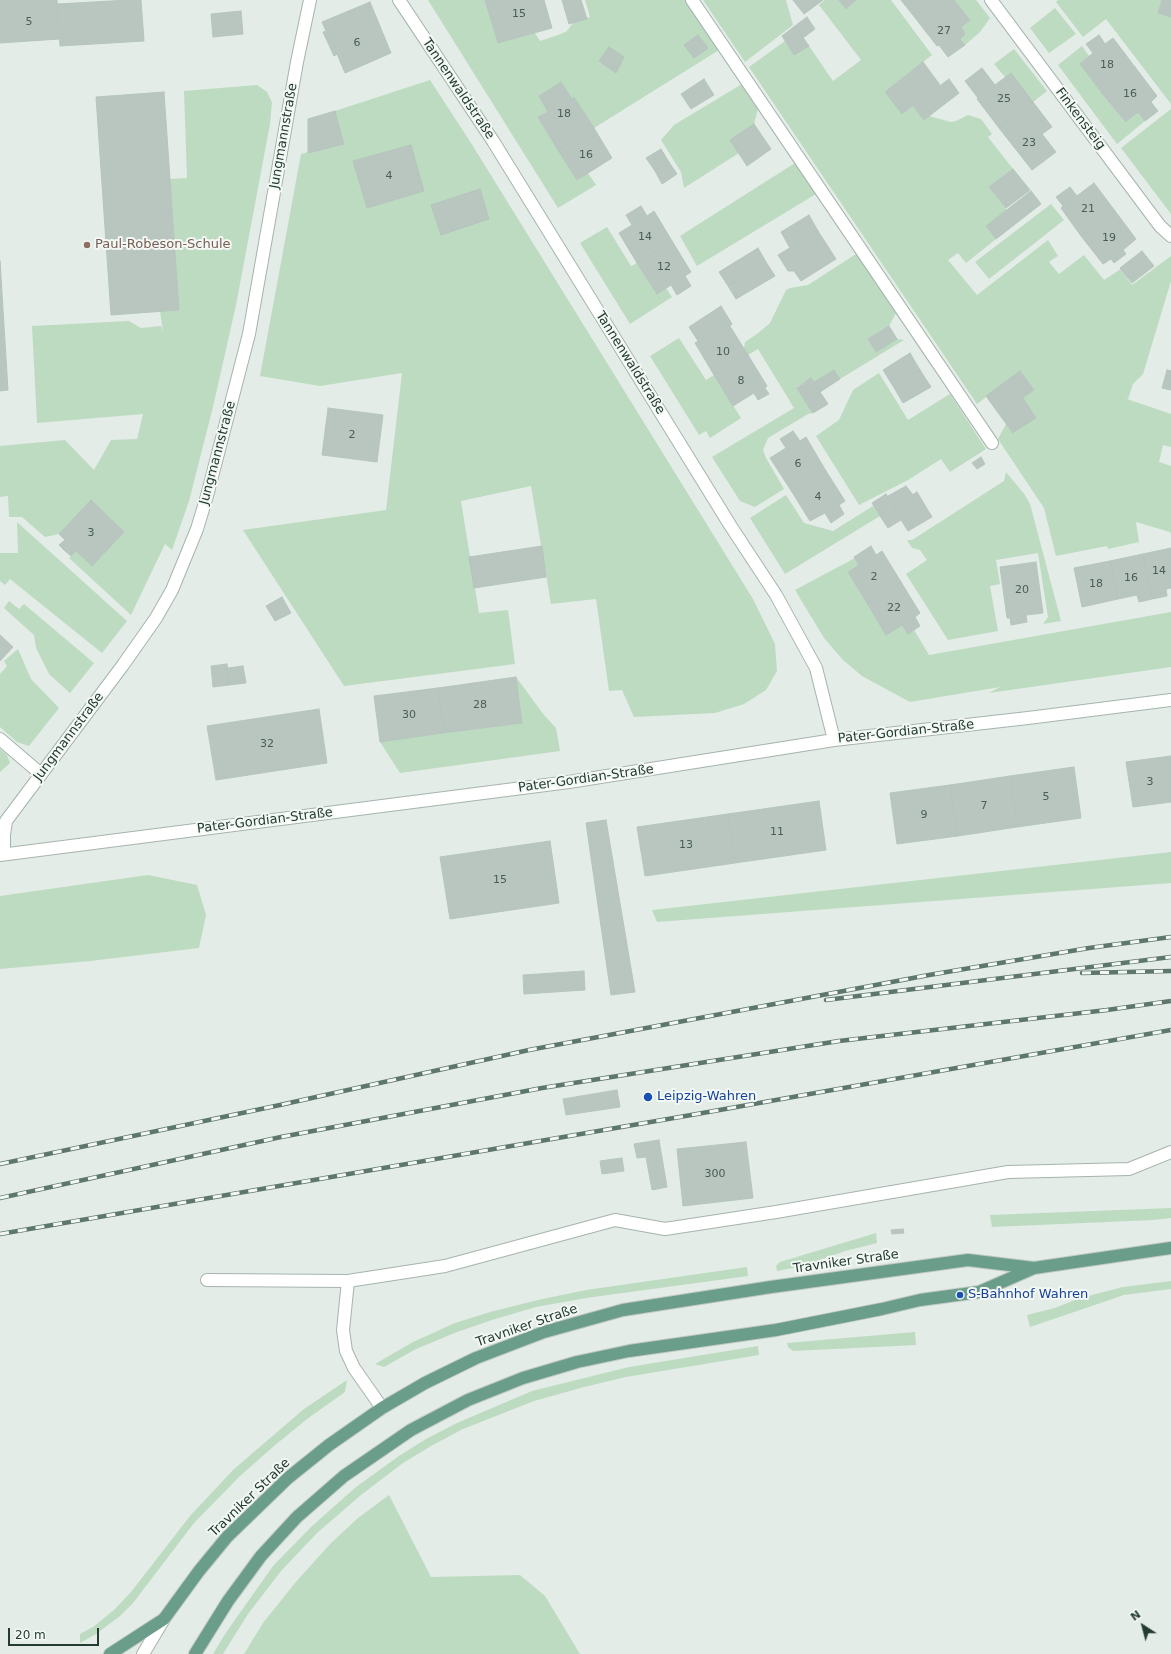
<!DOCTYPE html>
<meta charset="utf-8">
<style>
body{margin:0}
#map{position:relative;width:1171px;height:1654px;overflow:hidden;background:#e3ece6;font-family:"DejaVu Sans",sans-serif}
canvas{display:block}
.north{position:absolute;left:1123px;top:1606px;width:40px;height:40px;-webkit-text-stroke:3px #f3f8f5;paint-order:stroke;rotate:324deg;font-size:11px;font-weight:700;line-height:16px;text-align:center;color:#233c32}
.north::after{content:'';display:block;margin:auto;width:14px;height:18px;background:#233c32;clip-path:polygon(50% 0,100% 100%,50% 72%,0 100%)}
.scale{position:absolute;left:8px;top:1628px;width:91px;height:18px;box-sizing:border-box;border:2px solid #233c32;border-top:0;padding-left:5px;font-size:12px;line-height:14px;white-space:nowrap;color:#233c32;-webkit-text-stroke:3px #f3f8f5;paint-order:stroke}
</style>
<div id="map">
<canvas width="1171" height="1654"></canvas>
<div class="north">N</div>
<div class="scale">20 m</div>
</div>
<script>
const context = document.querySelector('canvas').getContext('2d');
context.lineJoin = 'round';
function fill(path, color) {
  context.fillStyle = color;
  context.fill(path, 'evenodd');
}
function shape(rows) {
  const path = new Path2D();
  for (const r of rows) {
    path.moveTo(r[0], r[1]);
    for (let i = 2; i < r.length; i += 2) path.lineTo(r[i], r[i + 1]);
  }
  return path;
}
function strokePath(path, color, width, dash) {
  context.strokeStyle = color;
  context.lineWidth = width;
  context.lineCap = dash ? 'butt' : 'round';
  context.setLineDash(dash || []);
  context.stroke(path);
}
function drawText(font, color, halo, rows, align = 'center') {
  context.font = font + ' "DejaVu Sans",sans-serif';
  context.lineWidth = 4;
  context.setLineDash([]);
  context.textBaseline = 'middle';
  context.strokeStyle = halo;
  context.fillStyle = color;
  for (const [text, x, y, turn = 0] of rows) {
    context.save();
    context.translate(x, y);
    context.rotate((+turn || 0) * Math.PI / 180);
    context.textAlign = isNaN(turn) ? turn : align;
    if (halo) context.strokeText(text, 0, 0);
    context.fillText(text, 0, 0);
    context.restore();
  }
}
const green = shape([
 [428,0,485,0,498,43,535,33,540,41,561,34,567,31,573,23,590,17,585,0,685,0,719,50,594,128,574,97,572,99,561,82,539,96,548,111,539,117,577,180,588,173,596,185,558,208],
 [703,0,786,0,793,25,745,62],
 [825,0,839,0,846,9,856,0,891,0,932,55,885,92,902,114,913,106,924,120,929,116,951,122,956,121,968,115,981,119,992,134,988,137,1013,169,989,187,1007,210,986,226,996,239,966,263,958,253,948,260,977,295,1048,240,1058,256,1049,262,1059,274,1084,255,1104,280,1121,269,1132,285,1171,256,1171,281,1143,374,1133,384,1128,399,1124,398,1171,414,1171,447,1163,445,1159,462,1171,466,1171,534,1170,532,1136,522,1139,542,1108,549,1107,546,1056,556,1044,508,998,439,1006,424,1014,433,1036,418,1023,398,1034,390,1020,371,977,404,749,67,785,41,794,54,809,46,833,81,861,60,819,5],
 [954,0,976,0,990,18,980,32,965,45,960,39,965,34,961,27,970,20],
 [1058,0,1162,0,1158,13,1171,17,1171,104,1106,19,1083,37,1056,2],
 [1055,8,1076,34,1049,53,1030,28],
 [1082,46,1089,56,1080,64,1124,122,1138,112,1145,121,1117,144,1058,65],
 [1014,49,1047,91,1033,102,1006,78,994,64],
 [430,80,471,143,753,599,775,644,777,671,766,690,744,704,715,713,634,717,622,690,609,691,596,599,551,604,531,486,461,501,479,613,508,610,515,664,344,686,243,530,386,510,402,373,320,386,260,376,301,154,344,143,335,111],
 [742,84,758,108,754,124,739,153,684,188,681,172,661,140,674,125],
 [257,85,267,92,272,102,270,124,236,305,213,407,189,501,172,550,165,544,131,615,69,558,76,551,92,565,124,532,91,501,59,534,45,537,22,517,9,517,8,496,0,497,0,446,65,440,94,470,111,440,137,439,143,414,37,423,32,326,129,321,141,328,161,326,163,332,160,311,179,310,170,179,187,178,184,91],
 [1171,109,1171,214,1121,148],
 [795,163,816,194,697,266,680,236],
 [1051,204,1064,220,989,279,975,262],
 [607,227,631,266,637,263,657,294,666,288,672,297,630,324,580,243],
 [856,254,896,313,889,326,868,339,876,352,897,339,904,340,840,379,834,370,814,382,811,379,797,387,813,413,808,414,768,438,763,450,766,458,784,489,755,507,740,501,712,457,794,408,758,349,748,355,744,349,745,342,757,334,770,323,786,290,790,288,808,285],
 [679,338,706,380,714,375,741,418,710,438,706,431,699,435,650,356],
 [879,373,908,420,950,394,986,449,950,472,941,459,908,480,859,505,816,436,839,420,853,390],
 [1006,472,1025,495,1030,504,1061,621,1043,624,1048,617,1038,553,996,560,1000,584,990,586,998,631,948,640,906,574,927,560,920,550,912,548,907,540,912,540,1004,481],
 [786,495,804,523,833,531,873,506,880,516,785,574,750,518],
 [17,522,127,621,102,653,10,579,5,585,0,581,0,553,18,553],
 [855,558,859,565,848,572,886,634,902,625,908,634,914,630,929,655,1171,612,1171,667,989,693,1000,687,910,702,862,676,843,660,824,638,795,590],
 [9,601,19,609,24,604,94,663,70,693,49,674,36,648,34,635,4,608],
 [18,649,31,679,59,708,29,746,17,742,0,727,0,674,7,666,4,661],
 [516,677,544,715,556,728,560,751,400,773,380,742,522,723],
 [0,749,7,755,10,763,0,772],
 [1171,852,1171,883,657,922,652,910],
 [148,875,197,885,206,915,199,948,90,961,0,969,0,896],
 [1171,1208,1171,1218,1153,1220,992,1227,990,1215],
 [876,1233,877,1243,845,1251,803,1266,777,1271,776,1266,780,1262],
 [747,1267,748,1276,586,1298,536,1307,492,1320,457,1332,416,1349,384,1367,375,1364,413,1342,455,1323,490,1312,538,1300,586,1290],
 [1171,1281,1171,1289,1124,1295,1030,1327,1027,1315,1055,1308,1080,1298,1123,1287],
 [915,1332,916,1345,793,1351,788,1347,787,1343],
 [758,1346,759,1355,626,1377,584,1387,534,1401,463,1429,431,1446,403,1463,361,1495,317,1533,281,1571,248,1614,223,1654,213,1654,225,1634,273,1566,311,1527,356,1487,399,1456,426,1439,457,1423,532,1391,629,1367],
 [347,1380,345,1392,307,1419,274,1446,240,1476,194,1523,133,1603,120,1616,96,1634,80,1643,80,1634,93,1627,114,1610,131,1592,190,1516,233,1470,304,1409],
 [389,1495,431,1577,520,1575,545,1596,580,1654,244,1654,263,1623,295,1583,330,1544,358,1518]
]);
const building = shape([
 [0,0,57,0,59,39,0,43,0,0],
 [129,0,141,0,144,41,60,46,57,4,129,0],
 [485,0,544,0,552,28,498,43,485,0],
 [562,0,581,0,587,19,569,24,562,0],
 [793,0,823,0,804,14,793,0],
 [839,0,856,0,846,9,839,0],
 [901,0,940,0,916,19,901,0],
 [940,0,954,0,970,20,961,27,965,34,960,39,965,45,948,57,939,45,937,46,916,19,940,0],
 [1162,0,1171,0,1171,17,1158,13,1162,0],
 [370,2,391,53,345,73,337,54,334,56,323,32,326,31,322,22,370,2],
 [241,11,243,34,213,37,211,14,241,11],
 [807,17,815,29,803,38,795,26,807,17],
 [795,26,809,46,794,55,782,36,795,26],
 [698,35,708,48,694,58,684,45,698,35],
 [1099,35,1105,44,1113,38,1135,67,1102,93,1080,64,1093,53,1086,44,1099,35],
 [609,47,624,57,616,73,599,61,609,47],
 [923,62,940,85,902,114,885,92,923,62],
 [1135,67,1157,96,1151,102,1158,111,1145,121,1138,112,1125,122,1102,93,1135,67],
 [982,68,995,85,1011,73,1033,102,999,128,977,99,978,98,965,81,982,68],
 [704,79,714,95,691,109,681,94,704,79],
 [949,79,959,93,924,120,913,106,949,79],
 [561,82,572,99,574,97,594,128,558,150,538,117,548,112,539,96,561,82],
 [164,92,179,310,111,315,96,97,164,92],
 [1033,102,1052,127,1042,134,1056,152,1032,170,999,128,1033,102],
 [335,111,344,144,308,153,308,119,335,111],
 [754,124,771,149,747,166,730,140,754,124],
 [594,128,612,158,577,180,558,150,594,128],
 [411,145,424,191,367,208,353,161,411,145],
 [661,149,669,162,655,171,646,158,661,149],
 [669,162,677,174,662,184,655,171,669,162],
 [1013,169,1030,190,1006,208,989,187,1013,169],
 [1094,183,1115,211,1081,236,1061,208,1063,206,1056,197,1070,187,1077,196,1094,183],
 [480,189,489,219,441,235,431,205,480,189],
 [1031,191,1041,204,996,239,986,226,1031,191],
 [641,206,647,216,654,211,672,241,637,263,619,233,632,225,626,215,641,206],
 [1115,211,1136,239,1123,250,1126,254,1114,263,1111,259,1103,264,1081,236,1115,211],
 [809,215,818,231,790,248,781,232,809,215],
 [818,231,836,259,801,281,794,271,788,271,778,255,818,231],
 [672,241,691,272,685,276,691,286,677,295,671,285,657,294,637,263,672,241],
 [758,248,766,262,728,286,719,272,758,248],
 [1142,251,1154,266,1132,283,1120,268,1142,251],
 [0,261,8,390,0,391,0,261],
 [766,262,775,276,736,299,728,286,766,262],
 [721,306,732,324,730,326,728,323,698,341,689,327,721,306],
 [728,323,748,355,714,375,695,343,728,323],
 [889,326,897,339,876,352,868,339,889,326],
 [910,353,920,370,893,386,883,370,910,353],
 [748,355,767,386,765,388,769,394,758,400,754,393,733,406,714,375,748,355],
 [834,370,840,379,820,392,814,382,834,370],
 [920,370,931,387,903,403,893,386,920,370],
 [1167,370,1171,371,1171,390,1162,388,1167,370],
 [1020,371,1034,390,999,414,986,396,1020,371],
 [811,378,820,392,805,401,797,388,811,378],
 [820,392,828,404,813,413,805,401,820,392],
 [1023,398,1036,418,1013,433,999,414,1023,398],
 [328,408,383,415,377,462,322,455,328,408],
 [793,431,800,441,806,437,826,471,792,492,770,458,786,448,780,439,793,431],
 [981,457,985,464,977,469,972,463,981,457],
 [826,471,845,501,839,505,844,514,831,523,825,513,810,521,792,492,826,471],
 [906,486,913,495,894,506,888,496,906,486],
 [917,492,932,517,908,531,893,507,917,492],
 [886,494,894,506,880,516,872,503,886,494],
 [91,500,124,532,92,566,76,551,71,556,65,551,59,545,65,540,59,534,91,500],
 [893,507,901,520,888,528,880,516,893,507],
 [542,546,546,577,474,588,469,557,542,546],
 [871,546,876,555,882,551,901,582,867,603,848,572,859,565,854,557,871,546],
 [1171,548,1171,588,1166,589,1167,596,1152,599,1143,554,1171,548],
 [1143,554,1152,599,1139,602,1137,595,1118,599,1110,561,1143,554],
 [1110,561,1118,599,1082,607,1074,568,1110,561],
 [1036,562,1043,613,1026,615,1027,622,1011,625,1010,618,1007,618,1000,567,1036,562],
 [901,582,920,613,915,617,920,626,908,634,902,625,886,635,867,603,901,582],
 [282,597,291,613,275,621,266,606,282,597],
 [0,635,13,647,0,661,0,635],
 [227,664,229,685,213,687,211,666,227,664],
 [243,666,246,683,229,685,228,668,243,666],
 [516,677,522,723,444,733,438,688,516,677],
 [438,688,444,733,380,742,374,696,438,688],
 [319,709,327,763,216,780,207,726,319,709],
 [1171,756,1171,802,1133,807,1126,762,1171,756],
 [1074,767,1081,818,1017,827,1010,776,1074,767],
 [1010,776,1017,827,958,836,950,785,1010,776],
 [950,785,958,836,897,844,890,793,950,785],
 [819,801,826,850,735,863,728,814,819,801],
 [728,814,735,863,645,876,637,827,728,814],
 [606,820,635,992,611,995,586,823,606,820],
 [550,841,559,903,450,919,440,857,550,841],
 [584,971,585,990,524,994,523,975,584,971],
 [617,1090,620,1107,566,1115,563,1099,617,1090],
 [659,1140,667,1187,652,1190,646,1157,637,1158,634,1144,659,1140],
 [746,1142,753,1198,683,1206,677,1149,746,1142],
 [622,1158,624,1171,602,1174,600,1161,622,1158],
 [903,1229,904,1233,892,1234,891,1230,903,1229]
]);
const minor = shape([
 [399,0,493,141,730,525,776,595,816,668,834,740],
 [692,0,992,443],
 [991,0,1160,226,1171,236],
 [0,739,41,774],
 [4,854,4,835,6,821,123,665,156,618,172,590,197,529,207,496,249,334,297,62,310,0],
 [0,855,569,782,834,740,1028,718,1171,700],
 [207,1280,348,1281,445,1266,615,1220,665,1229,776,1212,1008,1172,1129,1169,1171,1152],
 [348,1281,343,1330,346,1351,354,1368,382,1408],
 [143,1654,164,1619]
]);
const major = shape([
 [110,1654,164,1619,199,1571,227,1537,288,1478,329,1445,382,1408,425,1383,476,1358,544,1332,623,1310,771,1287,968,1260,1034,1268,1171,1248],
 [195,1654,228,1601,261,1556,297,1517,344,1476,411,1430,468,1400,523,1378,577,1362,629,1351,776,1330,882,1309,920,1300,979,1292,1034,1268]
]);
const rail = shape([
 [1082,973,1171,971],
 [826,1000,1171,957],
 [0,1164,280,1105,529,1050,929,975,1089,948,1171,937],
 [0,1198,281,1137,542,1088,839,1041,1107,1010,1171,1001],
 [0,1234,697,1114,1171,1030]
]);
const markers = [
 [87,245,4,"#8d6e63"],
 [648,1097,5,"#1a4fb4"],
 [960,1295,4,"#1a4fb4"]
];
const numberNames = [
 ["15",519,14],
 ["5",29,22],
 ["27",944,31],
 ["6",357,43],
 ["18",1107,65],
 ["16",1130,94],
 ["25",1004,99],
 ["18",564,114],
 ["23",1029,143],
 ["16",586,155],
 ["4",389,176],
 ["21",1088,209],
 ["14",645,237],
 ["19",1109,238],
 ["12",664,267],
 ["10",723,352],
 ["8",741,381],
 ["2",352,435],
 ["6",798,464],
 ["4",818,497],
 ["3",91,533],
 ["14",1159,571],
 ["2",874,577],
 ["16",1131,578],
 ["18",1096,584],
 ["20",1022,590],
 ["22",894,608],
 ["28",480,705],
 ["30",409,715],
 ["32",267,744],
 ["3",1150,782],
 ["5",1046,797],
 ["7",984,806],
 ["9",924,815],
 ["11",777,832],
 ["13",686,845],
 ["15",500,880],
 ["300",715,1174]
];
const streetNames = [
 ["Tannenwaldstraße",458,89,56],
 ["Finkensteig",1080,119,53],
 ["Jungmannstraße",284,136,-80],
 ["Tannenwaldstraße",630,363,58],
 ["Jungmannstraße",218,453,-75],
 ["Pater-Gordian-Straße",906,732,-6],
 ["Jungmannstraße",69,737,-53],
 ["Pater-Gordian-Straße",586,779,-8],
 ["Pater-Gordian-Straße",265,821,-7],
 ["Travniker Straße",846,1262,-8],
 ["Travniker Straße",527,1326,-19],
 ["Travniker Straße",250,1498,-44]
];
const educationNames = [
 ["Paul-Robeson-Schule",95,245]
];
const transitNames = [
 ["Leipzig-Wahren",657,1097],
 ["S-Bahnhof Wahren",968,1295]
];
fill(green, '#bddbc1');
fill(building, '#b8c6bf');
strokePath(building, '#b5c5bd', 1);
strokePath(minor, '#a6b4ac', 14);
strokePath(major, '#c1c8c6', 14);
strokePath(minor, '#fff', 12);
strokePath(major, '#6a9e8b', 12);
strokePath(rail, '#5e776d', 4.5);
strokePath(rail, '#f3f8f5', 3, [9]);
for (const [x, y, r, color] of markers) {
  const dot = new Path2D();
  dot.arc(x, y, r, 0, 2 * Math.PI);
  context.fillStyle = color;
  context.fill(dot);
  strokePath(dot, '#f3f8f5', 1.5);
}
drawText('11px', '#485e55', null, numberNames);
drawText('13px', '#233c32', '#f3f8f5', streetNames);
drawText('13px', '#785e54', '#f3f8f5', educationNames, 'left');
drawText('13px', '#164399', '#f3f8f5', transitNames, 'left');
</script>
